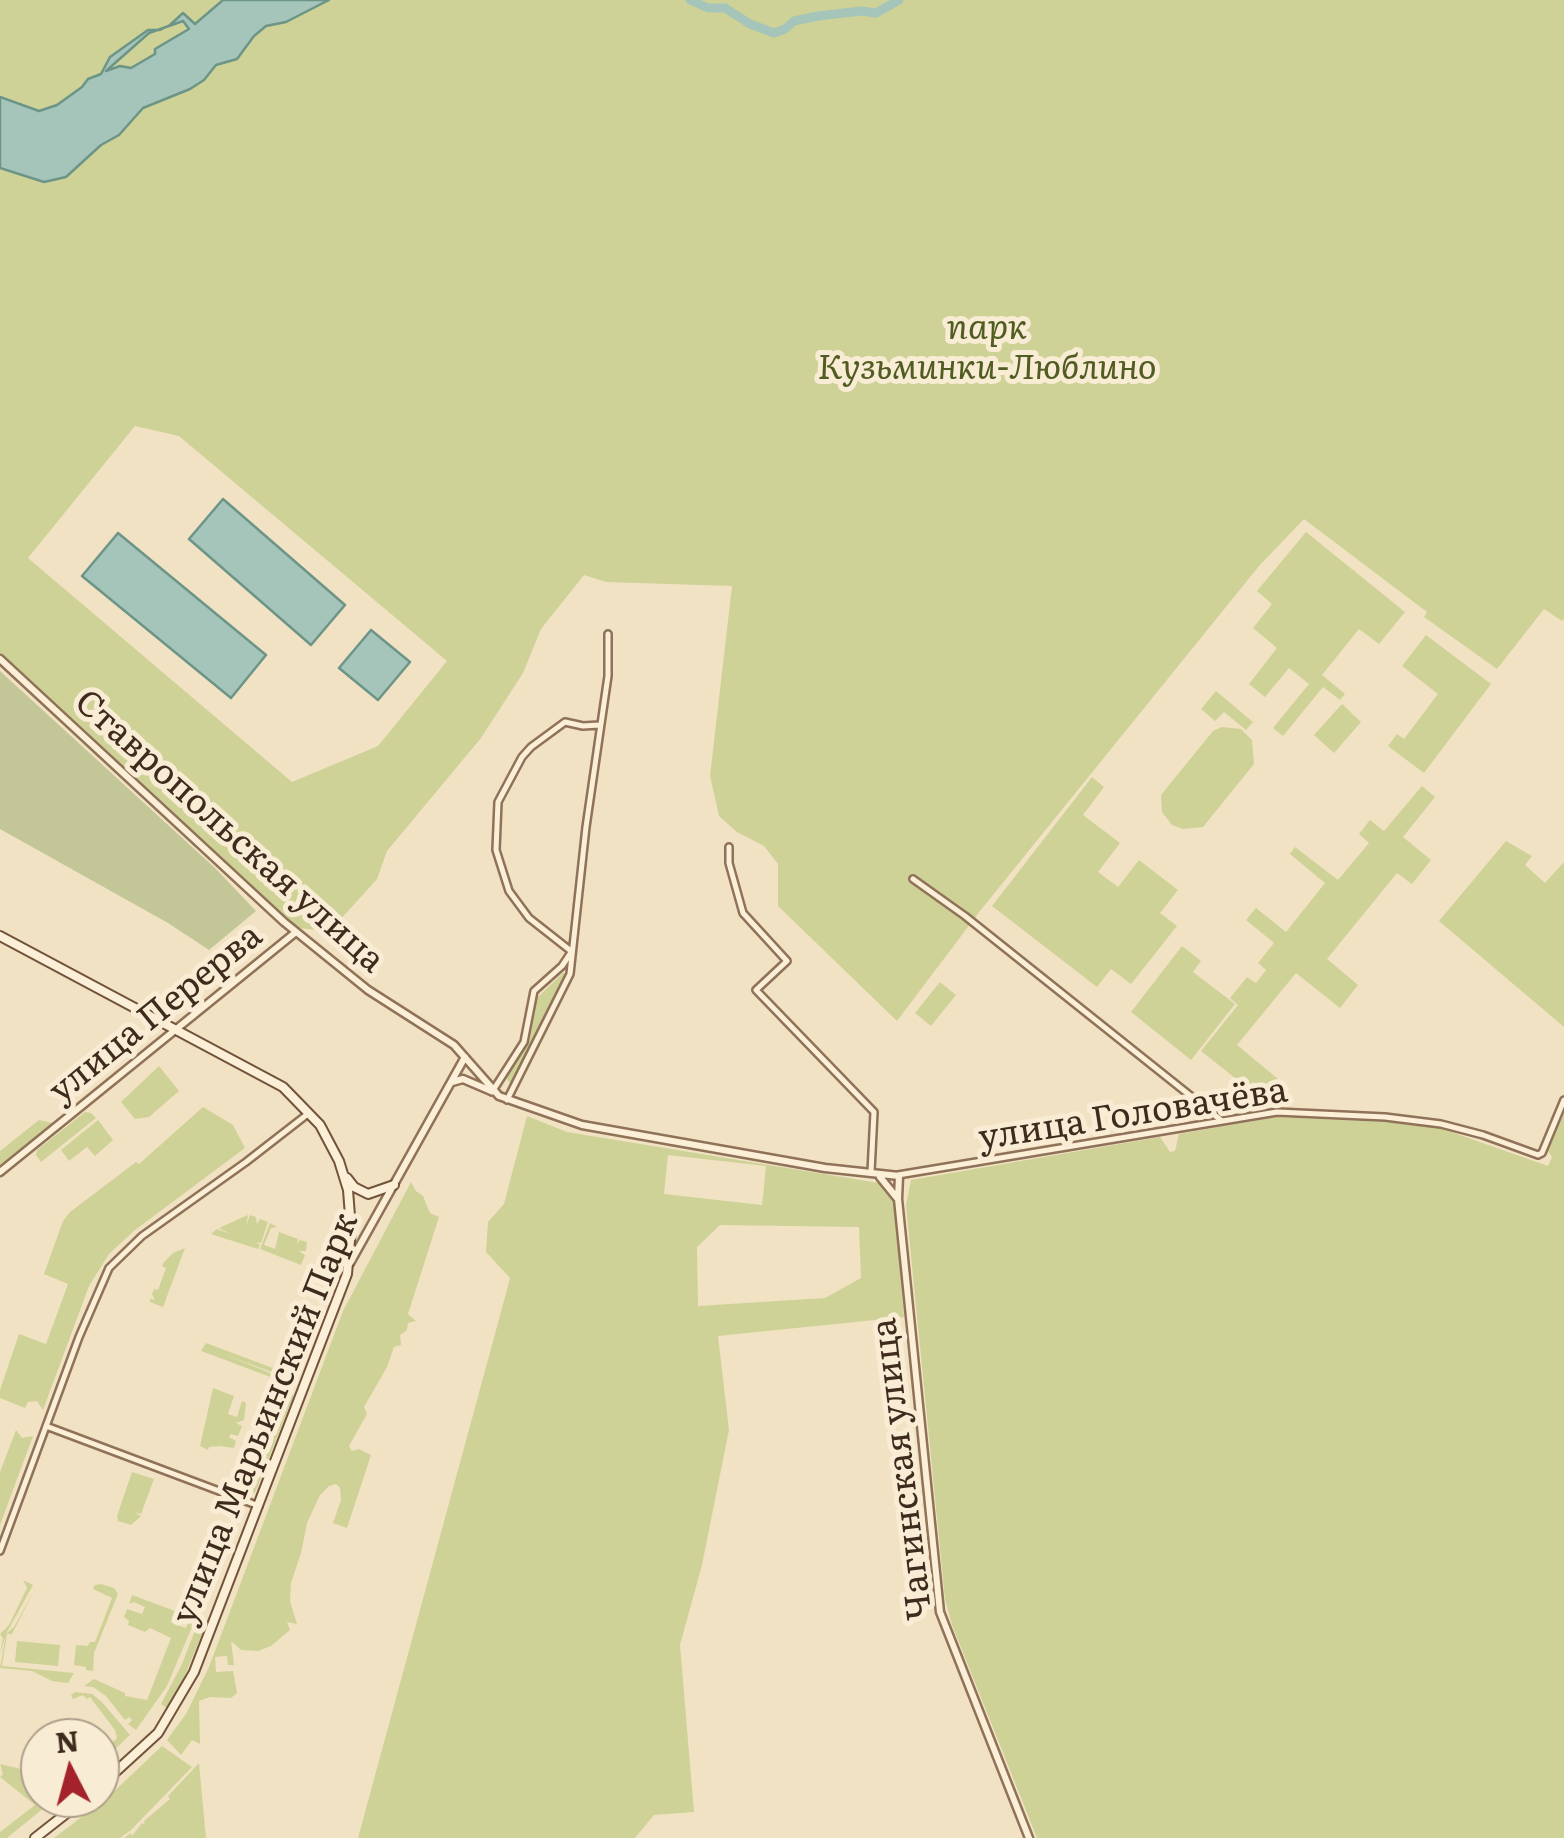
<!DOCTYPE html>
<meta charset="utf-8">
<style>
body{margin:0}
#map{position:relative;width:1564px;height:1838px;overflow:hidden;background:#f2e2c4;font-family:Literata,serif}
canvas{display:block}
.north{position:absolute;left:20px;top:1718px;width:100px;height:100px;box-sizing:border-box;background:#f9ecd4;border:2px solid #ae9f8b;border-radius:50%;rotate:354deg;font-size:28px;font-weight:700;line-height:40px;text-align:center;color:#3e2b1e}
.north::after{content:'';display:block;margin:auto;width:35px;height:45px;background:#a4222a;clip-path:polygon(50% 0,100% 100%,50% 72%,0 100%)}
</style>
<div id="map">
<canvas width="1564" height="1838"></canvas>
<div class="north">N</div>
</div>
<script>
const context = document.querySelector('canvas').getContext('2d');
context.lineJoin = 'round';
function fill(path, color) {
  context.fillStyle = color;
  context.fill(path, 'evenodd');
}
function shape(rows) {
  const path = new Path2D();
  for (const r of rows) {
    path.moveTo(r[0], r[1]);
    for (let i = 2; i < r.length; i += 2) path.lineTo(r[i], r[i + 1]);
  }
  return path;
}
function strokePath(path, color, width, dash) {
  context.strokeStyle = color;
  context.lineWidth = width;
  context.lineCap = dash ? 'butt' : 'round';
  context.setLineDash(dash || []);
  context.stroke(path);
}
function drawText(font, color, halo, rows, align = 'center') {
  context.font = font + ' Literata,serif';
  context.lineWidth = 10;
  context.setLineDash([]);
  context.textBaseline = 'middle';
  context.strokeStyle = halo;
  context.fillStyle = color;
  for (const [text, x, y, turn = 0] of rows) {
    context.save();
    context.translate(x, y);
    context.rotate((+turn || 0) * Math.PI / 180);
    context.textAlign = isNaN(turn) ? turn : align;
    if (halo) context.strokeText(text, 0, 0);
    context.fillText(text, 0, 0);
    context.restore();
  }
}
const green = shape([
 [0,0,1564,0,1564,619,1562,621,1544,609,1497,669,1424,617,1427,612,1304,519,1259,566,980,911,897,1021,778,906,778,864,764,846,737,832,719,816,710,776,732,586,606,582,584,575,541,629,523,673,481,738,387,851,377,879,330,931,297,928,0,653],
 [135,426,179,436,447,661,378,746,292,782,28,558],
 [1306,532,1405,612,1379,644,1359,629,1322,675,1345,694,1340,700,1323,687,1283,736,1273,728,1309,684,1289,668,1265,697,1249,684,1277,648,1253,628,1272,604,1257,591],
 [1426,635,1491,684,1424,773,1388,746,1397,734,1404,739,1438,694,1402,666],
 [1216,691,1253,722,1246,730,1224,712,1215,721,1201,709],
 [1342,704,1361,722,1334,753,1314,735],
 [1222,727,1241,729,1252,740,1254,764,1203,827,1183,829,1172,825,1162,812,1161,795,1213,731],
 [1092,777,1104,787,1083,815,1120,843,1098,872,1118,887,1139,860,1178,890,1160,913,1177,926,1131,984,1111,969,1097,987,992,906],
 [1422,786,1435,797,1403,837,1431,860,1412,884,1397,873,1327,959,1358,985,1340,1008,1296,973,1237,1045,1278,1079,1267,1093,1253,1082,1239,1099,1232,1093,1240,1082,1201,1051,1238,1005,1230,998,1247,977,1256,983,1266,970,1258,963,1274,943,1246,920,1256,908,1286,932,1325,883,1290,854,1295,847,1338,880,1369,843,1359,834,1370,820,1384,831],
 [1506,841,1532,856,1525,865,1545,883,1564,862,1564,1027,1439,921],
 [1182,946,1201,961,1193,972,1235,1004,1191,1060,1131,1012],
 [563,973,565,973,513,1087,506,1078,530,1039,537,998],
 [940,982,956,995,931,1026,915,1013],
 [159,1066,179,1091,149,1117,135,1119,121,1102],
 [203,1107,233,1125,245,1148,135,1230,109,1254,89,1286,43,1410,37,1401,28,1402,25,1408,0,1398,0,1390,19,1334,46,1344,68,1284,44,1274,63,1221,70,1212,136,1162,139,1164],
 [85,1112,91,1113,96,1118,41,1162,36,1155,37,1150],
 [1564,1113,1564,1838,1037,1838,952,1625,945,1599,906,1205,911,1180,1160,1137,1170,1152,1175,1151,1179,1134,1277,1117,1386,1122,1440,1128,1548,1166,1552,1157,1548,1151],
 [527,1116,567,1132,879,1183,894,1203,904,1317,718,1336,729,1430,702,1565,680,1645,694,1812,654,1815,635,1838,358,1838,508,1286,510,1278,486,1252,488,1222,504,1204],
 [668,1155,766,1166,762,1205,664,1194],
 [720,1225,859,1227,861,1278,825,1298,698,1306,697,1247],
 [39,1120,53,1123,0,1165,0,1151],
 [98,1120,113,1140,95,1156,87,1147,69,1161,61,1150],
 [411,1182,416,1191,423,1196,430,1213,439,1217,408,1314,416,1321,408,1323,407,1330,400,1335,401,1345,394,1347,387,1367,364,1407,367,1414,349,1446,352,1451,359,1449,371,1455,347,1528,333,1523,341,1500,340,1488,336,1484,329,1486,320,1495,307,1523,301,1553,291,1583,290,1601,297,1624,287,1622,290,1630,271,1646,258,1651,241,1650,231,1641,234,1665,228,1665,227,1656,215,1657,216,1672,233,1671,237,1693,231,1698,210,1697,199,1701,200,1744,192,1740,181,1755,167,1740,186,1714,209,1667,343,1311],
 [248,1215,246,1226,250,1215,256,1217,257,1224,260,1219,268,1222,261,1243,256,1242,260,1245,258,1249,211,1234,217,1229,230,1234,219,1228],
 [270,1223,277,1227,271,1228,264,1245,275,1249,279,1232,298,1239,297,1244,300,1240,307,1242,306,1251,299,1251,305,1255,301,1265,260,1249],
 [185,1248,163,1307,150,1302,150,1299,155,1300,152,1294,154,1289,158,1290,166,1268,162,1266,164,1262,173,1253],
 [206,1343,278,1370,277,1374,223,1354,283,1378,284,1382,201,1351],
 [213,1388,234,1396,228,1414,237,1417,242,1401,246,1403,244,1420,236,1423,242,1426,238,1436,231,1434,229,1437,236,1441,234,1448,220,1446,209,1447,208,1450,200,1446],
 [287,1389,292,1391,293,1397,255,1493,248,1490],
 [16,1430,22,1438,33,1436,0,1525,0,1472],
 [132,1472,154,1479,141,1514,134,1512,141,1516,131,1525,118,1521,117,1516],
 [23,1580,33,1585,6,1634,14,1627,36,1587,12,1634,7,1634,2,1666,74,1673,68,1683,52,1681,32,1671,0,1668,6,1635,0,1654,3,1638,0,1634,9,1625,27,1588],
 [101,1584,114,1588,118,1594,94,1653,93,1671,86,1670,86,1667,74,1665,76,1645,88,1646,90,1642,95,1642,112,1598,93,1589,95,1585],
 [132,1595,175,1611,171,1622,174,1624,186,1628,190,1618,195,1620,167,1686,136,1730,128,1724,132,1720,129,1717,125,1720,106,1696,93,1687,84,1686,94,1679,125,1693,125,1696,147,1700,171,1638,150,1628,145,1632,128,1625,129,1621,124,1617,127,1609,142,1614,145,1607,134,1602,129,1604],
 [199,1620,206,1624,183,1680,167,1708,161,1704,182,1664],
 [17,1641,60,1645,58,1666,15,1662],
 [75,1692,92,1694,102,1702,130,1735,100,1763,100,1755,117,1738,115,1730,90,1697,87,1699,83,1695,73,1699,71,1695],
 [162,1746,192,1767,131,1830,120,1838,54,1838,108,1797],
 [199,1763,206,1838,124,1838,131,1833,132,1836,142,1823,145,1825,144,1821,170,1799,168,1796],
 [0,1764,29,1771,27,1775,31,1771,40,1773,40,1798,56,1798,7,1838,0,1838,0,1832,35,1805,0,1777,3,1774]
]);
const cemetery = shape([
 [0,671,215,868,256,911,209,950,168,923,0,829]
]);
const water = shape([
 [223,0,329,0,286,22,266,26,254,36,237,59,216,65,204,80,190,89,143,108,119,135,101,145,66,177,44,182,0,168,0,97,39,111,57,105,82,87,88,79,101,74,110,57,148,30,160,30,170,25,183,13,195,24,223,0],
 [183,21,189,29,155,49,155,54,131,68,120,66,106,71,149,33,183,21],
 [223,499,345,605,311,645,189,539,223,499],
 [118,533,266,655,231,698,82,576,118,533],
 [371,630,410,662,378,700,339,668,371,630]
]);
const river = shape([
 [690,0,708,8,725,8,750,24,774,33,785,29,794,21,818,16,861,11,876,13,899,0]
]);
const minor = shape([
 [729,847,729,863,743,913,787,961,756,990,874,1112,871,1172],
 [913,879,965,916,1222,1121],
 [571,951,529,918,509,891,496,850,498,802,522,757,531,747,565,722,583,726,599,725],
 [492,1092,524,1042,534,991,562,966,570,954],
 [507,1100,570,974,586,827,608,676,608,634],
 [898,1175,1277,1112,1385,1117,1441,1124,1483,1135,1538,1155,1542,1153,1564,1100],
 [46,1426,259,1506],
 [0,1551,79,1337,109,1268,142,1236,246,1162,309,1113]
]);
const tertiary = shape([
 [0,659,284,922,368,990,454,1045,499,1096,582,1125,825,1168,899,1176,898,1199,940,1612,1029,1838],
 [452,1082,463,1079,491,1091],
 [0,1172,296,932],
 [880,1177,897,1198],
 [350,1263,465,1057]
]);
const secondary = shape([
 [0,936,283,1087,320,1125,339,1161,348,1190,351,1229,347,1274,194,1672,158,1733,100,1786],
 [347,1178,354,1187,368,1194,394,1185],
 [35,1838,86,1798]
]);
const parkNames = [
 ["парк",987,329],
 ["Кузьминки-Люблино",987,369]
];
const streetNames = [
 ["Ставропольская улица",229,832,42],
 ["улица Перерва",156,1014,-39],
 ["улица Головачёва",1133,1115,-9],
 ["улица Марьинский Парк",266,1419,-68],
 ["Чагинская улица",903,1469,-97]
];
fill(green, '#ced296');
fill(cemetery, '#c3c696');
fill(water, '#a6c5ba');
strokePath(water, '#6c9588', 2.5);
strokePath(river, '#a6c5ba', 9);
strokePath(minor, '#8f7258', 10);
strokePath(tertiary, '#8f7258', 11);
strokePath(secondary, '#71533b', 12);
strokePath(minor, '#fcefd8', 5);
strokePath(tertiary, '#fcefd8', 6);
strokePath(secondary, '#fcefd8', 8);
drawText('italic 35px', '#515c22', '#f9ecd4', parkNames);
drawText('35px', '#3e2b1e', '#f9ecd4', streetNames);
</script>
